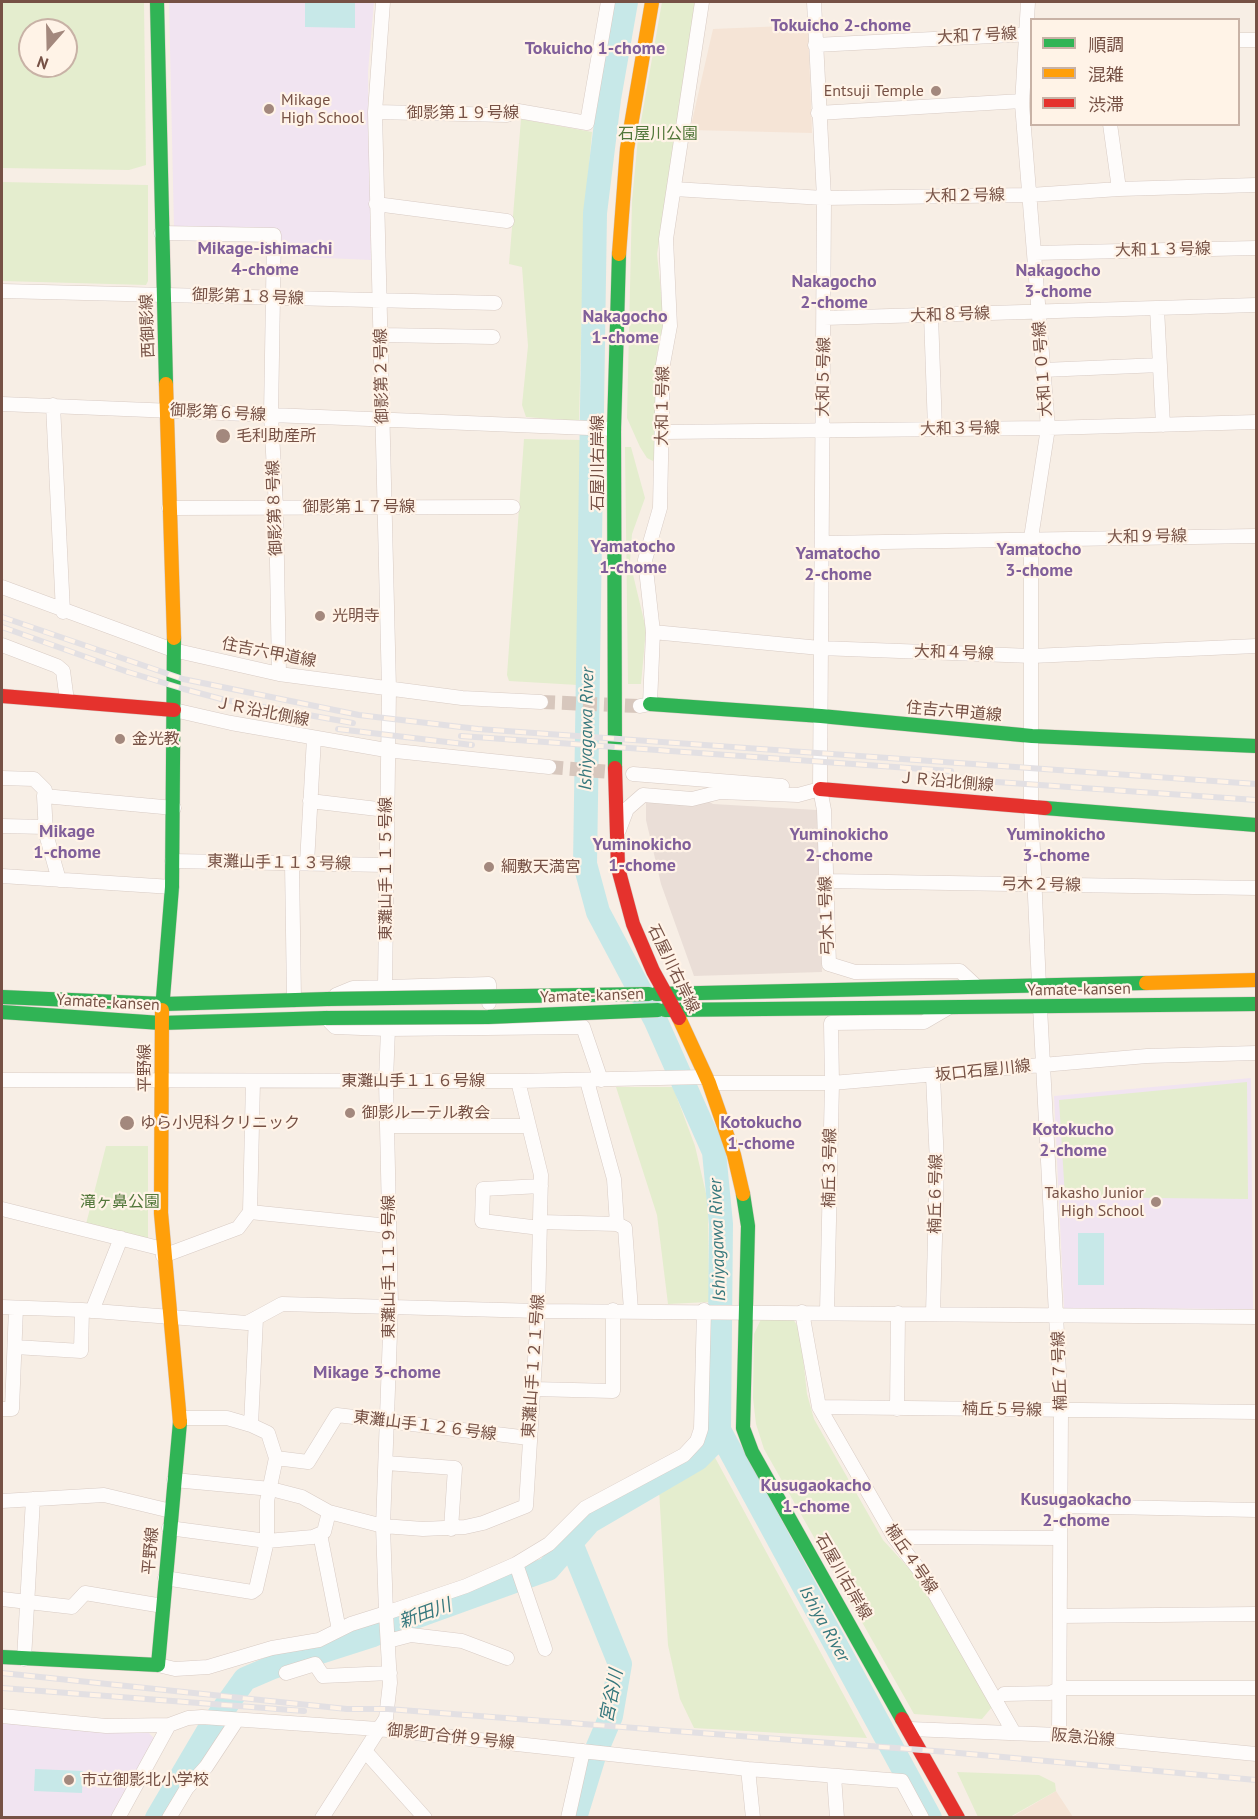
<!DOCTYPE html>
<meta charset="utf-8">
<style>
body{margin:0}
#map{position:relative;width:1258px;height:1819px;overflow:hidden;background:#f7eee5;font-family:"PT Sans","Noto Sans JP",sans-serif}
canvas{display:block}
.frame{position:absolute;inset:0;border:3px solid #765145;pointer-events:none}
.legend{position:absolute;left:1030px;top:18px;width:210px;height:108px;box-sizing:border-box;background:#fff3e7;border:2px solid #c8b2a6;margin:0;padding:8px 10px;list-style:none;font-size:18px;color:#765145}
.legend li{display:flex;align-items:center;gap:12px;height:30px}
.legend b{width:30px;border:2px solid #c8b2a6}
.north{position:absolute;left:18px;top:18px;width:60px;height:60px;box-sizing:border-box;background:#fff3e7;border:2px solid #c8b2a6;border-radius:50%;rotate:200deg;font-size:16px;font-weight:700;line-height:24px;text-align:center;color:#765145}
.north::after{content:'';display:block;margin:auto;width:21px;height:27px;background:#a3887d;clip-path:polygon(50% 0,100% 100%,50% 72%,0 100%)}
</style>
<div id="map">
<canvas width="1258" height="1819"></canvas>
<div class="frame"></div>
<ul class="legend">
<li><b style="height:8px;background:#30b455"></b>順調</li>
<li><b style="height:8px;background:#ff9f0a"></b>混雑</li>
<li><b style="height:8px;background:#e5322d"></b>渋滞</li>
</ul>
<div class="north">N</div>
</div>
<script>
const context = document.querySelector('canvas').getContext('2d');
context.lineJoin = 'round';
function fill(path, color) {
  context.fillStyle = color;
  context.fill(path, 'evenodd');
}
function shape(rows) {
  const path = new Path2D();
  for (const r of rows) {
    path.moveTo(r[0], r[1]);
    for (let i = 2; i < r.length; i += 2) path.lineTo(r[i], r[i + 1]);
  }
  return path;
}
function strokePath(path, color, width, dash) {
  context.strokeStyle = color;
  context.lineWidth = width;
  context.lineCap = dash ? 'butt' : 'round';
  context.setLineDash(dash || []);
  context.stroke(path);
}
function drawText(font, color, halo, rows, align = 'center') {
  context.font = font + ' "PT Sans","Noto Sans JP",sans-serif';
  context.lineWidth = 4.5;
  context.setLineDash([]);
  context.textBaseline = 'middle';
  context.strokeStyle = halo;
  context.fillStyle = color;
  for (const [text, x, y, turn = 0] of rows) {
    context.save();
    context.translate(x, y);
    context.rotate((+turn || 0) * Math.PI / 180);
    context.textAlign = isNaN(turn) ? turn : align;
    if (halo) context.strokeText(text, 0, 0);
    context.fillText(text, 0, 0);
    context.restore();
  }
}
const residential = shape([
 [808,25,812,133,690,130,713,29],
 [1056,1791,1073,1817,1010,1818]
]);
const industrial = shape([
 [646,801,708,801,713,804,817,810,822,972,694,976,661,884,646,820]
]);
const education = shape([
 [169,2,374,2,368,72,371,260,281,256,281,233,174,229],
 [1251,1078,1253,1309,1064,1308,1054,1096],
 [2,1722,108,1732,148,1732,159,1743,113,1817,2,1817]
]);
const green = shape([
 [2,2,144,2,146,165,129,170,2,168],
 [30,30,66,30,66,66,30,66],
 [662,2,696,2,657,254,664,321,657,355,656,456,653,461,647,458,640,447,627,418,632,201,638,138],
 [521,119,592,132,584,224,579,421,526,417,522,405,528,346,522,267,509,264],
 [2,182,148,185,148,281,146,285,2,281],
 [524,439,583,440,578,685,509,681,507,675],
 [625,447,631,447,645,498,632,534,630,562,646,629,641,684,628,684],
 [1247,1082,1248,1199,1065,1197,1059,1100],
 [616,1087,673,1087,695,1146,708,1202,709,1302,668,1304,657,1215],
 [106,1146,148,1146,148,1241,86,1224],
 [762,1317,793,1319,800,1330,807,1394,814,1419,883,1540,916,1576,992,1707,982,1719,914,1714,764,1449,756,1424,753,1398,754,1334],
 [712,1452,867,1738,694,1728,680,1699,668,1645,659,1489],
 [957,1772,1039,1775,1055,1783,1056,1791,1010,1817,978,1817]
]);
const water = shape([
 [305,2,355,2,355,28,305,27],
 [1078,1233,1104,1233,1104,1285,1078,1285],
 [35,1769,83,1771,82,1793,34,1791]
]);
const river = shape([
 [626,2,609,99,595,213,585,864,598,912,655,1019,714,1152,721,1224,719,1430,930,1818],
 [571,1543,620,1664,611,1716,594,1756,575,1818],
 [157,1818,210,1728,245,1679,273,1667,373,1635,415,1617,548,1569,589,1522,697,1459,711,1445,719,1430]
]);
const streetTunnel = shape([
 [541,702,640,706],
 [549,767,622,773]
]);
const street = shape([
 [383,2,375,112,389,689,385,987],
 [814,2,824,198,820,789,824,810,829,964,855,972,960,971,975,985],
 [1028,2,1022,104,1048,428,1031,538,1031,806,1039,986],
 [1238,40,1256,40],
 [815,45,1032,34],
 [375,112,507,115,518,111,587,123,608,2],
 [818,113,1022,101],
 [1110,124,1119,189],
 [674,189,824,198,1030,195,1119,189,1256,185],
 [376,204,507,221],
 [161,233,274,235,271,415,276,507,279,674],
 [1034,253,1256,248],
 [2,291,495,303],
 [1157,308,1163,425],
 [931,315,935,429],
 [824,318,1256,305],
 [382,335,493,337],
 [1043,370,1160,365],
 [2,404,614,429],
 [53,405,63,612],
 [663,432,1048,428,1256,422],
 [169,508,513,507],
 [822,543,1256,536],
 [2,587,173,650,279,674,462,698,541,702],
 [653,632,820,648,1032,656,1256,646],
 [2,645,57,666,63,671,67,701],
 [640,706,650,704,653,632,645,560,660,508,663,364,670,326,666,239,702,2],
 [174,710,231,723,386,750,549,767],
 [633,774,782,786],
 [2,778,34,779,45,790,44,796,174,808],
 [44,796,46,834,59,880],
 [310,801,386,810],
 [2,826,46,827],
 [619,830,627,809,643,795,692,799,720,792,798,795,820,789],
 [172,861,386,865],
 [292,863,294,1000],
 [307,863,314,738],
 [2,876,172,887],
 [826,881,1256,888],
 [336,995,353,988,489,984,489,1003],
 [1040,1007,1061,1411,1059,1735],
 [330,1022,335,1027,388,1029,583,1027,601,1080],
 [388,1029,386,1080,391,1306,383,1526,386,1613,466,1586,516,1564,549,1544,585,1508,684,1455,697,1441,701,1429,704,1310],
 [2,1080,518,1081,706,1077],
 [587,1081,614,1179,617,1224,625,1228,631,1310],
 [709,1083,832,1083,1147,1056,1256,1053],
 [387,1126,529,1126],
 [2,1209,163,1249],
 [250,1212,389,1226],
 [540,1222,617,1224],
 [540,1228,482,1221,483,1189,541,1186],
 [163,1256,238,1228,250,1212,253,1081],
 [2,1307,82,1310,247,1323,282,1304,538,1311,1256,1317],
 [92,1311,121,1238],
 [802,1312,819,1407,894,1537,927,1580,1014,1733],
 [827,1312,832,1083,831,1023,924,1022,948,1008],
 [933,1313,937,1163,933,1076],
 [15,1347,81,1351,82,1310],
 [533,1389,613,1391,613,1310],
 [819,1407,1256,1412],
 [2,1409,12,1409,16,1308],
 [897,1409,898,1313],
 [251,1425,256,1318],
 [276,1458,308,1462,337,1415,529,1438],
 [386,1463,455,1468,451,1529],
 [174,1480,271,1489,302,1497,329,1512,383,1526,423,1529,465,1527,483,1523,526,1506,538,1311,541,1175,518,1081],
 [2,1501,104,1495,171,1511],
 [1060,1506,1256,1510],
 [329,1512,324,1532,320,1534,339,1630],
 [169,1528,267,1541,313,1537,320,1534],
 [894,1537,1059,1538],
 [516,1564,545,1649],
 [165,1578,252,1592,256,1589,267,1541,267,1501,276,1458,268,1433,251,1425,227,1418,180,1418],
 [2,1599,72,1607,85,1593,163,1606],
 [1060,1616,1256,1614],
 [388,1641,411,1635,462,1641,507,1658],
 [24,1659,33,1499],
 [158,1665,175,1669,208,1667,272,1648,319,1640,351,1624,386,1613,390,1683,386,1718,322,1818],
 [286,1673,315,1664,323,1676,390,1673],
 [1004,1694,1050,1693,1061,1688,1256,1688],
 [2,1716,106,1726,169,1725,188,1718,202,1717,378,1729,748,1769,902,1781,922,1818],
 [910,1729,1059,1735,1256,1754],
 [365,1751,425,1818],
 [748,1769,753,1818],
 [834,1776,837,1818],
 [118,1818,169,1725],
 [169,1818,187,1788,206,1767,237,1720],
 [568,1818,583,1751]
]);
const fast = shape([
 [157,2,166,384],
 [650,704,821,716,1032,736,1256,746],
 [615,768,614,429,619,254],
 [1045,808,1256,825],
 [656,994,1146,983],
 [2,997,164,1004,328,999],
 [162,1010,172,887,174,638],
 [665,1010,1256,1004],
 [2,1012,161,1023,326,1018],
 [743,1194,748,1226,743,1428,752,1452,902,1719],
 [2,1657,158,1665,180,1422]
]);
const slow = shape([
 [619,254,627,149,652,2],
 [166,384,174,638],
 [1146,983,1256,980],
 [162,1010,161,1213,180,1422],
 [679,1018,709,1083,734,1155,743,1194]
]);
const jam = shape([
 [2,696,174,710],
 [615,768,618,868,633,924,653,971,679,1018],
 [820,789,1045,808],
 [902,1719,958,1818]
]);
const rail = shape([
 [2,617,183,679,359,715,478,729,1256,784],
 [2,627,128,672,184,689,225,700,353,723],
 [338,729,472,745],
 [461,736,951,771],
 [939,778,1256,800],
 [2,1673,347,1709,388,1709,948,1752,1256,1780],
 [2,1688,304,1711]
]);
const fastBridge = shape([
 [328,999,649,994],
 [326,1018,488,1017,658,1010]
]);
const markers = [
 [936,91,6,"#a3887d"],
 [269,109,6,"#a3887d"],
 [223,436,8,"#a3887d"],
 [320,616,6,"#a3887d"],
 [120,739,6,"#a3887d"],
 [489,867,6,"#a3887d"],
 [350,1113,6,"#a3887d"],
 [127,1123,8,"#a3887d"],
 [1156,1202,6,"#a3887d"],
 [69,1780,6,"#a3887d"]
];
const streetNames = [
 ["大和７号線",977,36,-3],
 ["御影第１９号線",463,113],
 ["大和２号線",965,196,-1],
 ["大和１３号線",1163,250,-1],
 ["御影第１８号線",248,297,2],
 ["大和８号線",950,315,-2],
 ["西御影線",148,326,-92],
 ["大和１０号線",1043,369,-94],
 ["御影第２号線",382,376,-91],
 ["大和５号線",824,377,-89],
 ["大和１号線",663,406,-89],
 ["御影第６号線",218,413,3],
 ["大和３号線",960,429,-1],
 ["石屋川右岸線",598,463,-90],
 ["御影第１７号線",359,507],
 ["御影第８号線",275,508,-92],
 ["大和９号線",1147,537,-1],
 ["住吉六甲道線",269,653,11],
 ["大和４号線",954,653,2],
 ["ＪＲ沿北側線",262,712,11],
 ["住吉六甲道線",954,712,5],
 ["ＪＲ沿北側線",946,782,5],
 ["東灘山手１１３号線",279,863,1],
 ["東灘山手１１５号線",386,869,-90],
 ["弓木２号線",1041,885,1],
 ["弓木１号線",827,916,-92],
 ["石屋川右岸線",673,969,64],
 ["Yamate-kansen",1079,990,-1],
 ["Yamate-kansen",592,996,-2],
 ["Yamate-kansen",108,1003,3],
 ["平野線",145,1068,-90],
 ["坂口石屋川線",983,1071,-6],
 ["東灘山手１１６号線",413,1081],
 ["楠丘３号線",830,1168,-89],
 ["楠丘６号線",936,1194,-89],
 ["東灘山手１１９号線",389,1267,-90],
 ["東灘山手１２１号線",534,1366,-86],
 ["楠丘７号線",1060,1371,-92],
 ["楠丘５号線",1002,1410,1],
 ["東灘山手１２６号線",425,1426,7],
 ["平野線",151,1551,-85],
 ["楠丘４号線",911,1559,56],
 ["石屋川右岸線",843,1577,60],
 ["御影町合併９号線",451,1737,6],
 ["阪急沿線",1083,1738,5]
];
const poiNames = [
 ["Entsuji Temple",924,91,"right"],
 ["Mikage",281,100],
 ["High School",281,118],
 ["毛利助産所",236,436],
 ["光明寺",332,616],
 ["金光教",132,739],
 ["綱敷天満宮",501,867],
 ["御影ルーテル教会",362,1113],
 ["ゆら小児科クリニック",140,1123],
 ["Takasho Junior",1144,1193,"right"],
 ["High School",1144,1211,"right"],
 ["市立御影北小学校",81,1780]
];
const parkNames = [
 ["石屋川公園",658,134],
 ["滝ヶ鼻公園",120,1202]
];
const neighbourhoodNames = [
 ["Tokuicho 2-chome",841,26],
 ["Tokuicho 1-chome",595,49],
 ["Mikage-ishimachi",265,249],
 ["4-chome",265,270],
 ["Nakagocho",1058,271],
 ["3-chome",1058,292],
 ["Nakagocho",834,282],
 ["2-chome",834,303],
 ["Nakagocho",625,317],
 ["1-chome",625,338],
 ["Yamatocho",633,547],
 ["1-chome",633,568],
 ["Yamatocho",1039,550],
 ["3-chome",1039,571],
 ["Yamatocho",838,554],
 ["2-chome",838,575],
 ["Mikage",67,832],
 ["1-chome",67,853],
 ["Yuminokicho",839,835],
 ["2-chome",839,856],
 ["Yuminokicho",1056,835],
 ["3-chome",1056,856],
 ["Yuminokicho",642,845],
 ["1-chome",642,866],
 ["Kotokucho",761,1123],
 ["1-chome",761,1144],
 ["Kotokucho",1073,1130],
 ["2-chome",1073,1151],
 ["Mikage 3-chome",377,1373],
 ["Kusugaokacho",816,1486],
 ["1-chome",816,1507],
 ["Kusugaokacho",1076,1500],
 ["2-chome",1076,1521]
];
const waterNames = [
 ["Ishiyagawa River",587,729,-89],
 ["Ishiyagawa River",718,1240,-92],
 ["新田川",425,1614,-20],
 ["Ishiya River",824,1624,61],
 ["宮谷川",612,1696,-79]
];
fill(residential, '#f5e4d6');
fill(industrial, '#eaded7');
fill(education, '#f1e4f1');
fill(green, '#e4edce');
fill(water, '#c7e8e8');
strokePath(river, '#c7e8e8', 24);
strokePath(streetTunnel, '#d7c7bd', 14, [14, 7]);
strokePath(street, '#d8cbc4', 15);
strokePath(fast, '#d7c9c2', 15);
strokePath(slow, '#d7c9c2', 15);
strokePath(jam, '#d7c9c2', 15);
strokePath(street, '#fefcfb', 14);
strokePath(fast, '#30b455', 14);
strokePath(slow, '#ff9f0a', 14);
strokePath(jam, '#e5322d', 14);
strokePath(rail, '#e3e0e3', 6);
strokePath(rail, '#fff3e7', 4, [11]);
strokePath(fastBridge, '#d7c9c2', 15, []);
strokePath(fastBridge, '#30b455', 14);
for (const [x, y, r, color] of markers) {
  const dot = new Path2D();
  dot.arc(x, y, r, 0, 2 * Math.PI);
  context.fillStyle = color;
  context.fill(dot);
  strokePath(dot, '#fff3e7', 2);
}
drawText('16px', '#765145', '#fff3e7', streetNames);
drawText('16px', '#765145', '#fff3e7', poiNames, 'left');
drawText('16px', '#52773a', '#fff3e7', parkNames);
drawText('bold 18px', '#805f9a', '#fff3e7', neighbourhoodNames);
drawText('italic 18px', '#37787d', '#fff3e7', waterNames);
</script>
